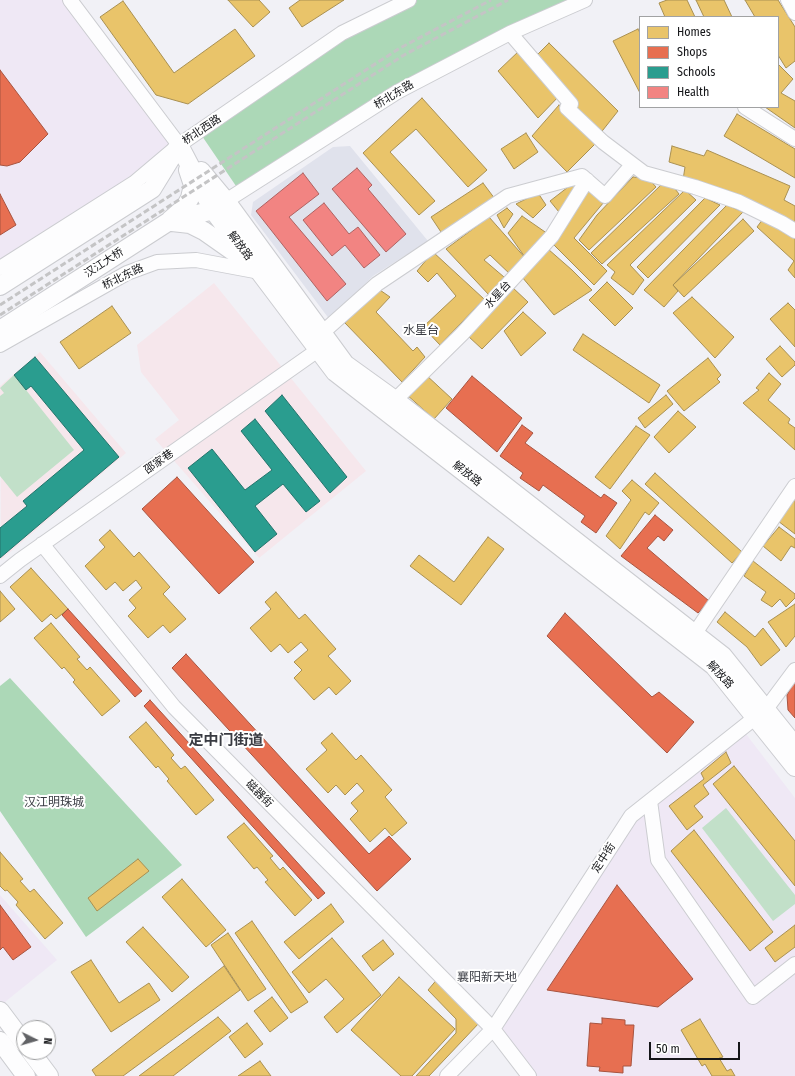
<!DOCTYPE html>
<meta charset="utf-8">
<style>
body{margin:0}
#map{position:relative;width:795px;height:1076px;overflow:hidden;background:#f1f1f6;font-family:"Fira Sans Condensed",sans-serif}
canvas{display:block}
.legend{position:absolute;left:639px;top:16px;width:140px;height:92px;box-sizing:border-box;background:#fff;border:1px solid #a1a2a3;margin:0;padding:5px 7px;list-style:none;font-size:12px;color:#151619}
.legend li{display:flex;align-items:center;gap:8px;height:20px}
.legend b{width:20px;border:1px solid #a1a2a3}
.north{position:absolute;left:16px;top:1020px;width:40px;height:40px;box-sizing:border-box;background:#fff;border:1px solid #a1a2a3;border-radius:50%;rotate:95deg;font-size:11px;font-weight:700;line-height:16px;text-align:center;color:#151619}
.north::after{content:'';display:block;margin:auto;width:14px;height:18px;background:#626366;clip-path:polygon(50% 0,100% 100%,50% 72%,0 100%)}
.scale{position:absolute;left:649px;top:1042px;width:91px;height:18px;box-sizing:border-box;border:2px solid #151619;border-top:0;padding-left:5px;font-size:12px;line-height:14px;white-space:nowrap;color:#151619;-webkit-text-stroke:3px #fff;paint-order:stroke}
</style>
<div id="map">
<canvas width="795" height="1076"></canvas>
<ul class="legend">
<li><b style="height:11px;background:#e9c46a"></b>Homes</li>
<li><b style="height:11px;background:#e76f51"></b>Shops</li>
<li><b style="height:11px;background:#2a9d8f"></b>Schools</li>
<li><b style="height:11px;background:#f28482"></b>Health</li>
</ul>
<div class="north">N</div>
<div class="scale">50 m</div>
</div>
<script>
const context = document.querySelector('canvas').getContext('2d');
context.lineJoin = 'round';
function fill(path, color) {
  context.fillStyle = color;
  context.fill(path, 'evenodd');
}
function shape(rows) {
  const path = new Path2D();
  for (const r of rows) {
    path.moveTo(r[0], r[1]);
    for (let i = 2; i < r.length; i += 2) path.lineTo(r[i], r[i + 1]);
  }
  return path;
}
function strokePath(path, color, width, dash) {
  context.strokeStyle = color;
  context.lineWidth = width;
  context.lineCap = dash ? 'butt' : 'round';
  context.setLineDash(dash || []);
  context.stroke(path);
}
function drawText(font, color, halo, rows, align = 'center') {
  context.font = font + ' "Fira Sans Condensed","Noto Sans SC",sans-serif';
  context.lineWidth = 4;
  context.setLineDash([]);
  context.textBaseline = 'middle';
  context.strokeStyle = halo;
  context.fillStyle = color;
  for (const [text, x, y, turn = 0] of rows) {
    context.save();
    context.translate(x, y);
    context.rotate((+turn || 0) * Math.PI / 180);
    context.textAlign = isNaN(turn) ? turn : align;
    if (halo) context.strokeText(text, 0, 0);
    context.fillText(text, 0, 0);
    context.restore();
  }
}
const commercial = shape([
 [0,0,70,0,179,145,0,268],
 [746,734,795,798,795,1076,533,1076,500,1027,637,820],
 [0,895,57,960,0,1006]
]);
const built = shape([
 [350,146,428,241,373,276,330,320,251,215,253,202,333,147]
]);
const education = shape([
 [214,283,366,471,259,558,155,439,179,420,141,372,137,345],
 [40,352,126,453,1,560,0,386]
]);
const green = shape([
 [14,375,74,450,17,497,0,476,0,396,4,393,0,388],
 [726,808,795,895,795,904,773,921,702,828]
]);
const forest = shape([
 [410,0,585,0,510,33,236,186,202,136,338,36],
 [10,678,182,865,86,937,0,811,0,686]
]);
const homes = shape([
 [228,0,259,0,270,12,253,27,228,0],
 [300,0,344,0,302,27,289,8,300,0],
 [667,0,687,0,695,17,665,17,659,3,667,0],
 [696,0,724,0,732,17,704,17,696,0],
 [745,0,778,0,795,27,795,61,786,68,778,55,778,17,755,17,745,0],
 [123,1,174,73,235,29,255,56,188,104,156,95,100,17,123,1],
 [638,29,640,33,640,93,613,41,638,29],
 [549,43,618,111,599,135,572,110,534,58,549,43],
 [520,50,561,94,538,118,498,71,520,50],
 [778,64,793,79,781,93,795,101,795,128,765,107,778,107,778,64],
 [0,88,9,100,12,98,21,110,14,116,16,120,5,128,0,121,0,88],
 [422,98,487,170,468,187,416,129,390,152,435,201,419,215,363,153,422,98],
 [559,105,596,143,567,172,532,136,559,105],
 [737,114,795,149,795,178,724,136,737,114],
 [526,133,538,152,514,169,501,149,526,133],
 [672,146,704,156,707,150,790,186,784,200,795,206,795,226,683,180,685,167,669,162,672,146],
 [633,177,649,179,656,187,589,250,579,240,597,215,633,177],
 [483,183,495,199,443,235,431,217,483,183],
 [572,184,576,193,559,212,550,201,572,184],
 [662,184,672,185,679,194,602,264,591,253,662,184],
 [588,187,604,202,574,238,607,271,594,285,553,244,588,187],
 [685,190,696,200,630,265,644,280,633,295,611,278,615,272,607,265,685,190],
 [538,193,546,205,533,218,516,204,538,193],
 [705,198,720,205,648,278,637,267,705,198],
 [727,205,743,212,673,285,678,291,664,307,644,290,727,205],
 [507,208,513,214,504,228,497,215,507,208],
 [522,216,548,234,527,260,508,233,522,216],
 [489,217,527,260,512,276,490,255,484,260,504,277,489,295,446,249,489,217],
 [743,219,754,231,684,297,673,285,743,219],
 [763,219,795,237,795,278,788,270,794,261,757,227,763,219],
 [548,249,572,270,592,290,554,315,522,277,548,249],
 [433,252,484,299,440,345,423,327,456,296,437,273,428,282,417,271,433,252],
 [607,282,633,308,615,326,589,300,607,282],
 [512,287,528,302,482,349,468,336,512,287],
 [377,288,390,297,376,312,413,351,417,347,425,357,402,382,345,323,377,288],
 [692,297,734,337,715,358,673,313,692,297],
 [788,303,795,310,795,347,770,319,788,303],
 [112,306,131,333,79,369,60,342,112,306],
 [523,312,546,333,521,356,504,331,523,312],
 [583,334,660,385,649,403,573,350,583,334],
 [780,346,795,362,795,365,782,377,766,359,780,346],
 [708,358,721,375,717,379,720,382,684,411,667,391,708,358],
 [769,373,781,384,768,400,790,419,788,423,795,428,795,450,743,403,759,390,756,388,769,373],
 [425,374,452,399,434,419,406,394,425,374],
 [666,395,673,404,645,428,638,418,666,395],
 [678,411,696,427,669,453,654,437,678,411],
 [636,426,650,435,610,489,595,477,636,426],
 [655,473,742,552,732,563,645,484,655,473],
 [632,480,659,503,649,515,645,512,620,549,606,536,631,500,622,491,632,480],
 [795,498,795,534,778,521,795,498],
 [779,527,795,539,795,548,791,546,781,561,763,546,779,527],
 [110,530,134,557,139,552,170,587,163,594,186,619,170,633,163,625,148,638,128,616,136,608,129,600,142,588,136,580,123,591,115,582,106,590,85,566,105,547,99,540,110,530],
 [488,537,504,549,461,605,410,566,419,555,454,582,488,537],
 [753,561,795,594,795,598,786,607,780,599,772,607,761,600,766,592,744,576,753,561],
 [31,568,68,609,56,619,51,614,42,622,10,587,31,568],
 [0,591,15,609,0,622,0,591],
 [276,592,299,619,305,614,336,649,328,656,351,681,336,695,329,687,314,700,294,678,302,670,294,662,308,650,301,642,288,653,280,644,271,652,250,628,271,609,265,602,276,592],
 [795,604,795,636,786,647,768,622,795,604],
 [725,612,755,637,763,628,780,650,761,666,747,647,717,622,725,612],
 [51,623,80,657,77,659,87,670,90,667,120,701,102,716,73,682,75,680,64,667,62,669,34,638,51,623],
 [146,722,174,755,171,758,181,769,185,766,214,800,196,815,167,781,169,779,158,766,156,768,129,737,146,722],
 [332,733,356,760,361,755,392,790,385,797,407,823,392,836,385,828,370,842,350,819,358,811,351,803,364,791,357,783,345,795,336,785,328,793,306,769,327,750,321,743,332,733],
 [726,752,731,763,703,785,709,794,694,806,703,817,687,830,669,806,704,779,701,773,726,752],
 [734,766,795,841,795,886,713,784,734,766],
 [244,823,273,856,270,858,280,870,283,867,312,900,295,916,265,882,268,880,257,867,254,869,227,837,244,823],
 [694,830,773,932,750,951,671,851,694,830],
 [0,852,23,879,20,881,30,892,34,889,63,923,45,939,16,905,18,902,7,890,5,891,0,886,0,852],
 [138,859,149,871,97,911,88,898,138,859],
 [182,879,226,930,206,947,162,897,182,879],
 [331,904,344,922,299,959,284,942,331,904],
 [252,921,308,1002,291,1013,235,933,252,921],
 [795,925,795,947,775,962,765,948,795,925],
 [143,927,189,977,172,992,126,942,143,927],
 [228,933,266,989,248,1001,211,945,228,933],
 [332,938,381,995,337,1033,324,1017,344,999,326,979,309,993,292,972,332,938],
 [383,940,394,954,373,971,362,956,383,940],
 [91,960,119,1003,149,983,160,1000,111,1032,71,972,91,960],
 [224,966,240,990,123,1076,96,1076,92,1070,224,966],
 [399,977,455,1029,412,1076,401,1076,351,1030,399,977],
 [439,977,480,1022,429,1076,416,1076,456,1033,456,1019,428,990,439,977],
 [272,997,288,1018,270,1032,254,1011,272,997],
 [218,1017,231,1031,173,1076,139,1076,218,1017],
 [700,1019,723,1057,719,1058,727,1071,731,1069,735,1076,712,1076,705,1064,702,1066,681,1030,700,1019],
 [247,1023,263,1044,245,1058,229,1037,247,1023],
 [260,1061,271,1076,238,1076,260,1061]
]);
const shops = shape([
 [0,70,48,134,20,162,7,166,0,165,0,70],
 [0,194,16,225,0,235,0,194],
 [472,376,522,418,497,452,446,408,472,376],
 [522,425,533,433,525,443,601,498,604,494,617,503,596,533,581,522,585,516,543,485,539,491,520,478,523,473,500,456,522,425],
 [177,477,254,562,219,594,142,509,177,477],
 [655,515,673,530,664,541,658,536,647,548,709,601,698,613,621,556,655,515],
 [68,609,142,691,135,697,62,615,68,609],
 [565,613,652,697,659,692,694,722,667,753,547,636,565,613],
 [186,654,369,854,389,836,411,859,377,891,172,668,186,654],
 [795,681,795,718,788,710,787,695,795,681],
 [150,700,325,893,318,899,144,706,150,700],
 [617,885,693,979,658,1007,547,990,617,885],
 [0,905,31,947,13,960,3,947,0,950,0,905],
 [602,1018,625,1020,625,1025,634,1025,631,1066,623,1066,623,1073,599,1071,600,1067,587,1066,590,1023,602,1024,602,1018]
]);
const schools = shape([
 [35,357,119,457,0,558,0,528,27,506,23,501,84,450,31,386,26,390,14,375,35,357],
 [282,395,347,477,330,493,265,411,282,395],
 [255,419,320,501,306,512,283,484,255,506,277,534,255,552,188,468,212,449,245,490,272,470,241,431,255,419]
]);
const health = shape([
 [357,168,372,185,368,189,406,234,386,252,332,189,357,168],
 [303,173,319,194,289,217,346,284,327,301,256,211,303,173],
 [324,203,349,234,358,227,380,255,364,268,345,245,332,256,303,220,324,203]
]);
const minor = shape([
 [70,0,179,145],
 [788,0,795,13],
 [510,33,571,104,567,108,603,142,644,173,695,187,739,202,782,223,795,231],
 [745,107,795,139],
 [218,206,397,92,510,33,585,0],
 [0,268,134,183,179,145,342,33,409,0],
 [322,333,377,284,508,196,582,176,605,196,632,165],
 [0,345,127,273,157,262,196,260,260,272],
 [395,400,462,334,552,236,587,180],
 [42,544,174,707,493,1029,529,1076],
 [0,576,20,560,318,350],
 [695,633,795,486],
 [650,801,658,860,753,997,795,964],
 [447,1076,493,1029,631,816,766,709,795,670]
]);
const major = shape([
 [179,145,213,210,335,372,714,666,795,767],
 [201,171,226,201,345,364,395,400,723,656,795,746],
 [170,220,185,207,190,198,193,185,188,170],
 [172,222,190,224,204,231,241,257],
 [0,286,152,189,179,145],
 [0,330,168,222,213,210],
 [0,1011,24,1043],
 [0,1041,26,1076],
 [31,1052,49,1076]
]);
const rail = shape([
 [0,305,400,48,491,0],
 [0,315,404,55,508,0]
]);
const streetNames = [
 ["桥北东路",394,95,-31],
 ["桥北西路",202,130,-34],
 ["解放路",240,246,53],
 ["汉江大桥",104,263,-33],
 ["桥北东路",123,277,-26],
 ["水星台",498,295,-47],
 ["邵家巷",159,462,-35],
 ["解放路",467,474,38],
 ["解放路",720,675,47],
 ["磁器街",259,794,45],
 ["定中街",604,858,-57]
];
const neighbourhoodNames = [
 ["水星台",421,331],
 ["汉江明珠城",54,803],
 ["襄阳新天地",487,978]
];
const districtNames = [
 ["定中门街道",226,741]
];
fill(commercial, '#efe8f5');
fill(built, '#e0e2ec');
fill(education, '#f6e7ec');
fill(green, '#c2e0c9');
fill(forest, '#acd8b7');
fill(homes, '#e9c46a');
strokePath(homes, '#a99052', 1);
fill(shops, '#e76f51');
strokePath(shops, '#a85440', 1);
fill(schools, '#2a9d8f');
strokePath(schools, '#24746c', 1);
fill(health, '#f28482');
strokePath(health, '#b06362', 1);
strokePath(minor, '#cbccd0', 16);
strokePath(major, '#cbccd0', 20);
strokePath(minor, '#fdfdfe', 14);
strokePath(major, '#fdfdfe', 18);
strokePath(rail, '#c4c4c5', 3, [6, 3]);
drawText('11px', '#151619', '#fff', streetNames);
drawText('12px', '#393b42', '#fff', neighbourhoodNames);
drawText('bold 15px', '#393b42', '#fff', districtNames);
</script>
